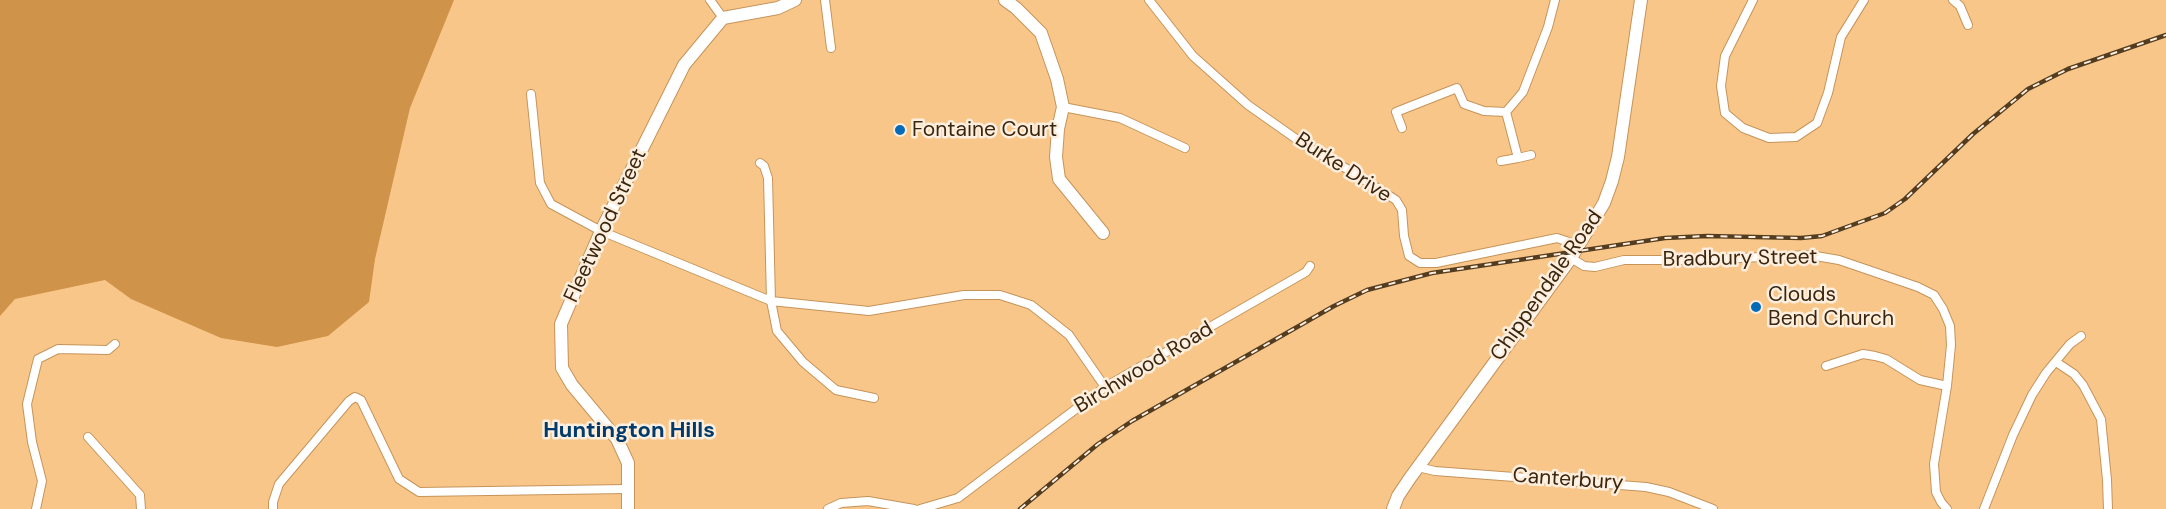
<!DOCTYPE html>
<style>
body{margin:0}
canvas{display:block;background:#f9c68a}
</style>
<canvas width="2166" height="509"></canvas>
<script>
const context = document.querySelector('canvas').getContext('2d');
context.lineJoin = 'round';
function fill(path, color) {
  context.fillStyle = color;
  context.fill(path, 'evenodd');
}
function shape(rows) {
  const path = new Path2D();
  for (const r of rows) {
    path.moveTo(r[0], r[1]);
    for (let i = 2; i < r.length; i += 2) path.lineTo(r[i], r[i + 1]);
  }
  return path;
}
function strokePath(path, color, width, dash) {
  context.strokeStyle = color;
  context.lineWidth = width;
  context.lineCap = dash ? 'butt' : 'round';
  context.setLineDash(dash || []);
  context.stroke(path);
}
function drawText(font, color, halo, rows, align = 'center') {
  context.font = font + ' "DM Sans",sans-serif';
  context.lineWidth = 5;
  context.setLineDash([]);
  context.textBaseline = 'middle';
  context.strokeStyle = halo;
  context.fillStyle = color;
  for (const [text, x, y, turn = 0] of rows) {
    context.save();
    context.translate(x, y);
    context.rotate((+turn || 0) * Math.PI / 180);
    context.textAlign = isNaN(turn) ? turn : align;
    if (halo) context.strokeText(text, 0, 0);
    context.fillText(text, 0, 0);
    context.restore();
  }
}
const green = shape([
 [0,0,454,0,410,108,375,259,369,302,328,336,277,347,221,338,131,299,105,280,15,299,0,316]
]);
const street = shape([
 [710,0,723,18],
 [825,0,831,48],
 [1149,0,1193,56,1248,105,1309,148,1349,170,1396,200,1402,210,1404,236,1409,256,1420,263,1436,263,1557,238,1578,245],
 [1753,0,1725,56,1721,86,1725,113,1743,128,1769,138,1796,137,1817,123,1828,93,1841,37,1864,0],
 [1953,0,1960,6,1968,25],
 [531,94,540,183,551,204,601,231,771,301,869,311,964,295,1000,295,1031,305,1069,335,1105,387],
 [1063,107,1120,118,1185,148],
 [1506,112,1523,92,1548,27,1555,0],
 [1506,112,1518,158,1531,155],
 [1402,128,1396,112,1457,88,1464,104,1484,111,1506,112],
 [1501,161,1518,158],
 [760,163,764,166,768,178,771,301,777,331,803,362,836,390,874,398],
 [1571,258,1584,266,1595,267,1624,260,1692,260,1810,255,1839,260,1918,287,1934,295,1943,309,1950,326,1951,345,1947,386,1934,464,1936,492,1941,502,1947,509],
 [2056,362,2074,374,2083,385,2101,419,2107,480,2108,509],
 [1826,366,1863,354,1875,356,1886,359,1920,380,1947,386],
 [88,437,140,495,141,509],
 [1418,467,1435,471,1646,487,1669,492,1713,509],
 [36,509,42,481,32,442,27,404,38,359,58,349,108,350,115,344],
 [273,509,273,502,279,484,349,401,355,397,361,400,399,479,419,492,627,489],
 [828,509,841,503,868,501,914,509],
 [920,509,958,498,1105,387,1306,272,1310,266],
 [1984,509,2013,435,2032,395,2046,373,2070,344,2081,336]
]);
const secondary = shape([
 [1005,0,1016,8,1041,33,1057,79,1063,107,1058,129,1056,157,1059,179,1103,233],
 [628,509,628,463,617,439,572,385,562,368,561,324,601,231,684,65,723,18,778,8,795,0],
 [1393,509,1398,496,1410,478,1571,258,1604,203,1612,181,1618,157,1641,0]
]);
const rail = shape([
 [1020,509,1098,444,1132,421,1334,306,1367,290,1432,273,1665,238,1707,236,1801,238,1822,236,1885,213,1905,199,1973,134,2028,89,2068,69,2166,35]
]);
const markers = [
 [900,130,6,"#036bb7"],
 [1756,307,6,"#036bb7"]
];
const poiNames = [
 ["Fontaine Court",912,130],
 ["Clouds",1768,295],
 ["Bend Church",1768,319]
];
const streetNames = [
 ["Burke Drive",1343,168,33],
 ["Fleetwood Street",606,226,-65],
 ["Bradbury Street",1740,259,-1],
 ["Chippendale Road",1547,286,-55],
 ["Birchwood Road",1144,368,-31],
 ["Canterbury",1568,480,4]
];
const neighbourhoodNames = [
 ["Huntington Hills",629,431]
];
fill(green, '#cf9349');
strokePath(street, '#c6945a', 10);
strokePath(secondary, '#c6945a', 14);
strokePath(street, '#fff', 8);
strokePath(secondary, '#fff', 12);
strokePath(rail, '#543c1f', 4.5);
strokePath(rail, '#feeedd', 2, [7]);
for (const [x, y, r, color] of markers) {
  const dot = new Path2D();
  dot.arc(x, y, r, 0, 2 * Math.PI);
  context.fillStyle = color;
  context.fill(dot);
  strokePath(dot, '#feeedd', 2);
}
drawText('21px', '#3a260e', '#feeedd', poiNames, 'left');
drawText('21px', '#3a260e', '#feeedd', streetNames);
drawText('bold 22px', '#003b6b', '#feeedd', neighbourhoodNames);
</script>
